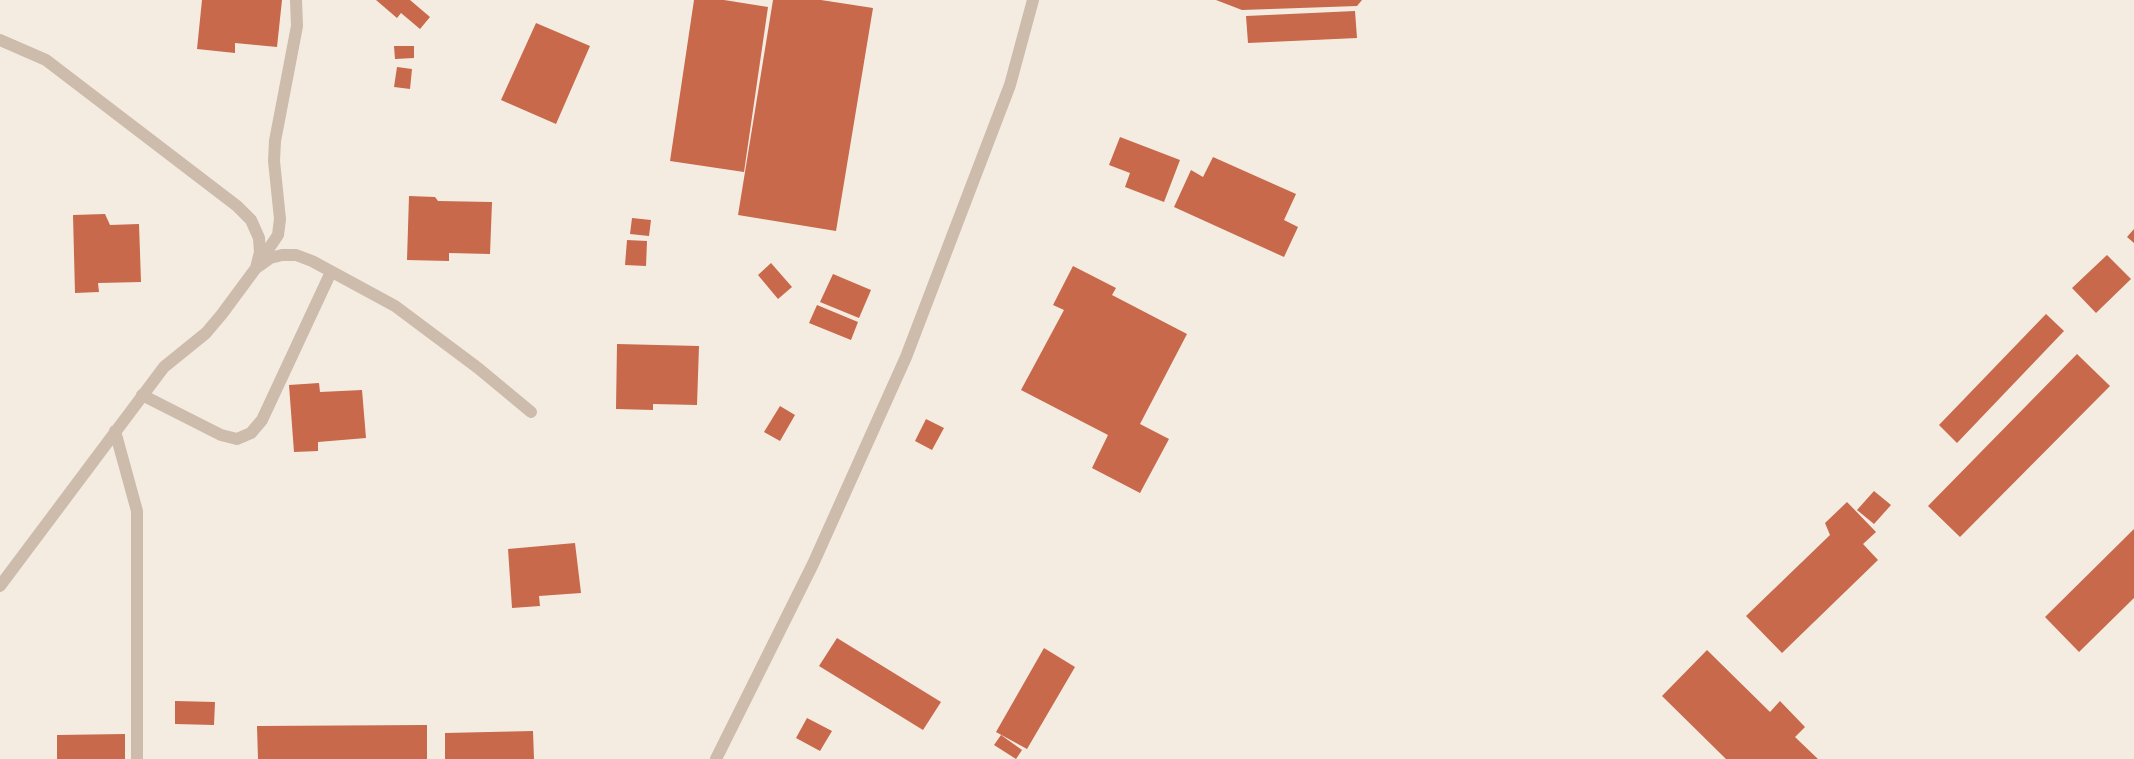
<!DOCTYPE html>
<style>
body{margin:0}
canvas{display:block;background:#f4ebe1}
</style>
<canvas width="2134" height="759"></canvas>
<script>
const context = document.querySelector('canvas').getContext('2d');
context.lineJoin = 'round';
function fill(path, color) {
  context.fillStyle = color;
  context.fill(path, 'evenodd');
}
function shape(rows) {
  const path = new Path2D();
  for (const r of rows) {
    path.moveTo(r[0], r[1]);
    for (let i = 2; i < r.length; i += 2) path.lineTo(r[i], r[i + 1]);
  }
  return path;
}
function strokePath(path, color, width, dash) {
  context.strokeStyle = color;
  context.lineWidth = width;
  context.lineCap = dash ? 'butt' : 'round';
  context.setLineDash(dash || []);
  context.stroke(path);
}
const building = shape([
 [202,0,282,0,277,47,235,43,235,53,197,49],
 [376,0,410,0,430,17,420,29,401,13,397,18],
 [694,0,724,0,768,7,744,172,670,161],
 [773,0,821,0,873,8,836,231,738,215],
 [1216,0,1362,0,1357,6,1242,10],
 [1355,11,1357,38,1248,43,1246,16],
 [536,23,590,46,556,124,501,100],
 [394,46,414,46,414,58,395,59],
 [397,67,412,69,410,89,394,87],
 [1120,137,1180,160,1164,202,1125,187,1130,173,1109,165],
 [1213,157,1296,194,1284,220,1298,227,1284,257,1174,207,1191,170,1203,177],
 [409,196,435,197,438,201,492,202,490,254,449,253,449,261,407,260],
 [105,214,110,225,139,224,141,282,98,283,99,292,75,293,73,215],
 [632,218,651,220,649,236,630,234],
 [2134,229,2134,243,2127,237],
 [627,240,647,241,646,266,625,265],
 [2107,255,2131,279,2096,313,2072,288],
 [771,263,792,287,778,299,758,275],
 [1073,266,1116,288,1112,295,1187,334,1140,424,1169,439,1140,493,1092,468,1108,435,1021,390,1064,310,1053,305],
 [833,274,871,290,859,318,820,302],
 [817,305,858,322,851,340,809,323],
 [2046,314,2064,331,1957,443,1939,425],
 [617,344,699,346,697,405,653,404,653,410,616,409],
 [2077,354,2110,386,1960,537,1928,506],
 [319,383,320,392,362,390,366,438,318,442,318,451,294,452,289,385],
 [780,406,795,415,780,441,764,432],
 [926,419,944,428,932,450,915,441],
 [1874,491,1891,505,1874,524,1857,510],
 [1847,502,1876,532,1863,544,1878,560,1782,653,1746,616,1830,535,1825,523],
 [2134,529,2134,598,2079,652,2045,617],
 [575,543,581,593,539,596,540,606,512,608,508,549],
 [837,638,941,702,923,730,819,666],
 [1044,648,1075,667,1027,749,996,732],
 [1707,650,1770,712,1780,701,1805,727,1795,737,1818,759,1726,759,1662,696],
 [175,701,215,702,214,725,175,724],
 [807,718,832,731,820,751,796,738],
 [427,725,427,759,258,759,257,726],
 [533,731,534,759,445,759,445,733],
 [125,734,125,759,57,759,57,735],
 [1001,735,1022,750,1016,759,994,745]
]);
const lane = shape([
 [257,266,278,235,280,219,274,161,275,141,297,26,296,0],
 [142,395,221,435,237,439,251,433,262,420,331,272]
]);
const street = shape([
 [0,40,46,60,237,206,251,220,259,238,260,252,256,268,222,314,206,333,164,367,0,586],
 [256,268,270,258,282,255,296,255,312,261,395,306,478,368,531,412],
 [115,431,137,511,137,759],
 [716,759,813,564,906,357,1010,85,1033,0]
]);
fill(building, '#c8694b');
strokePath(lane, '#cdbbac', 12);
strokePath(street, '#cdbbac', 12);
</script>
